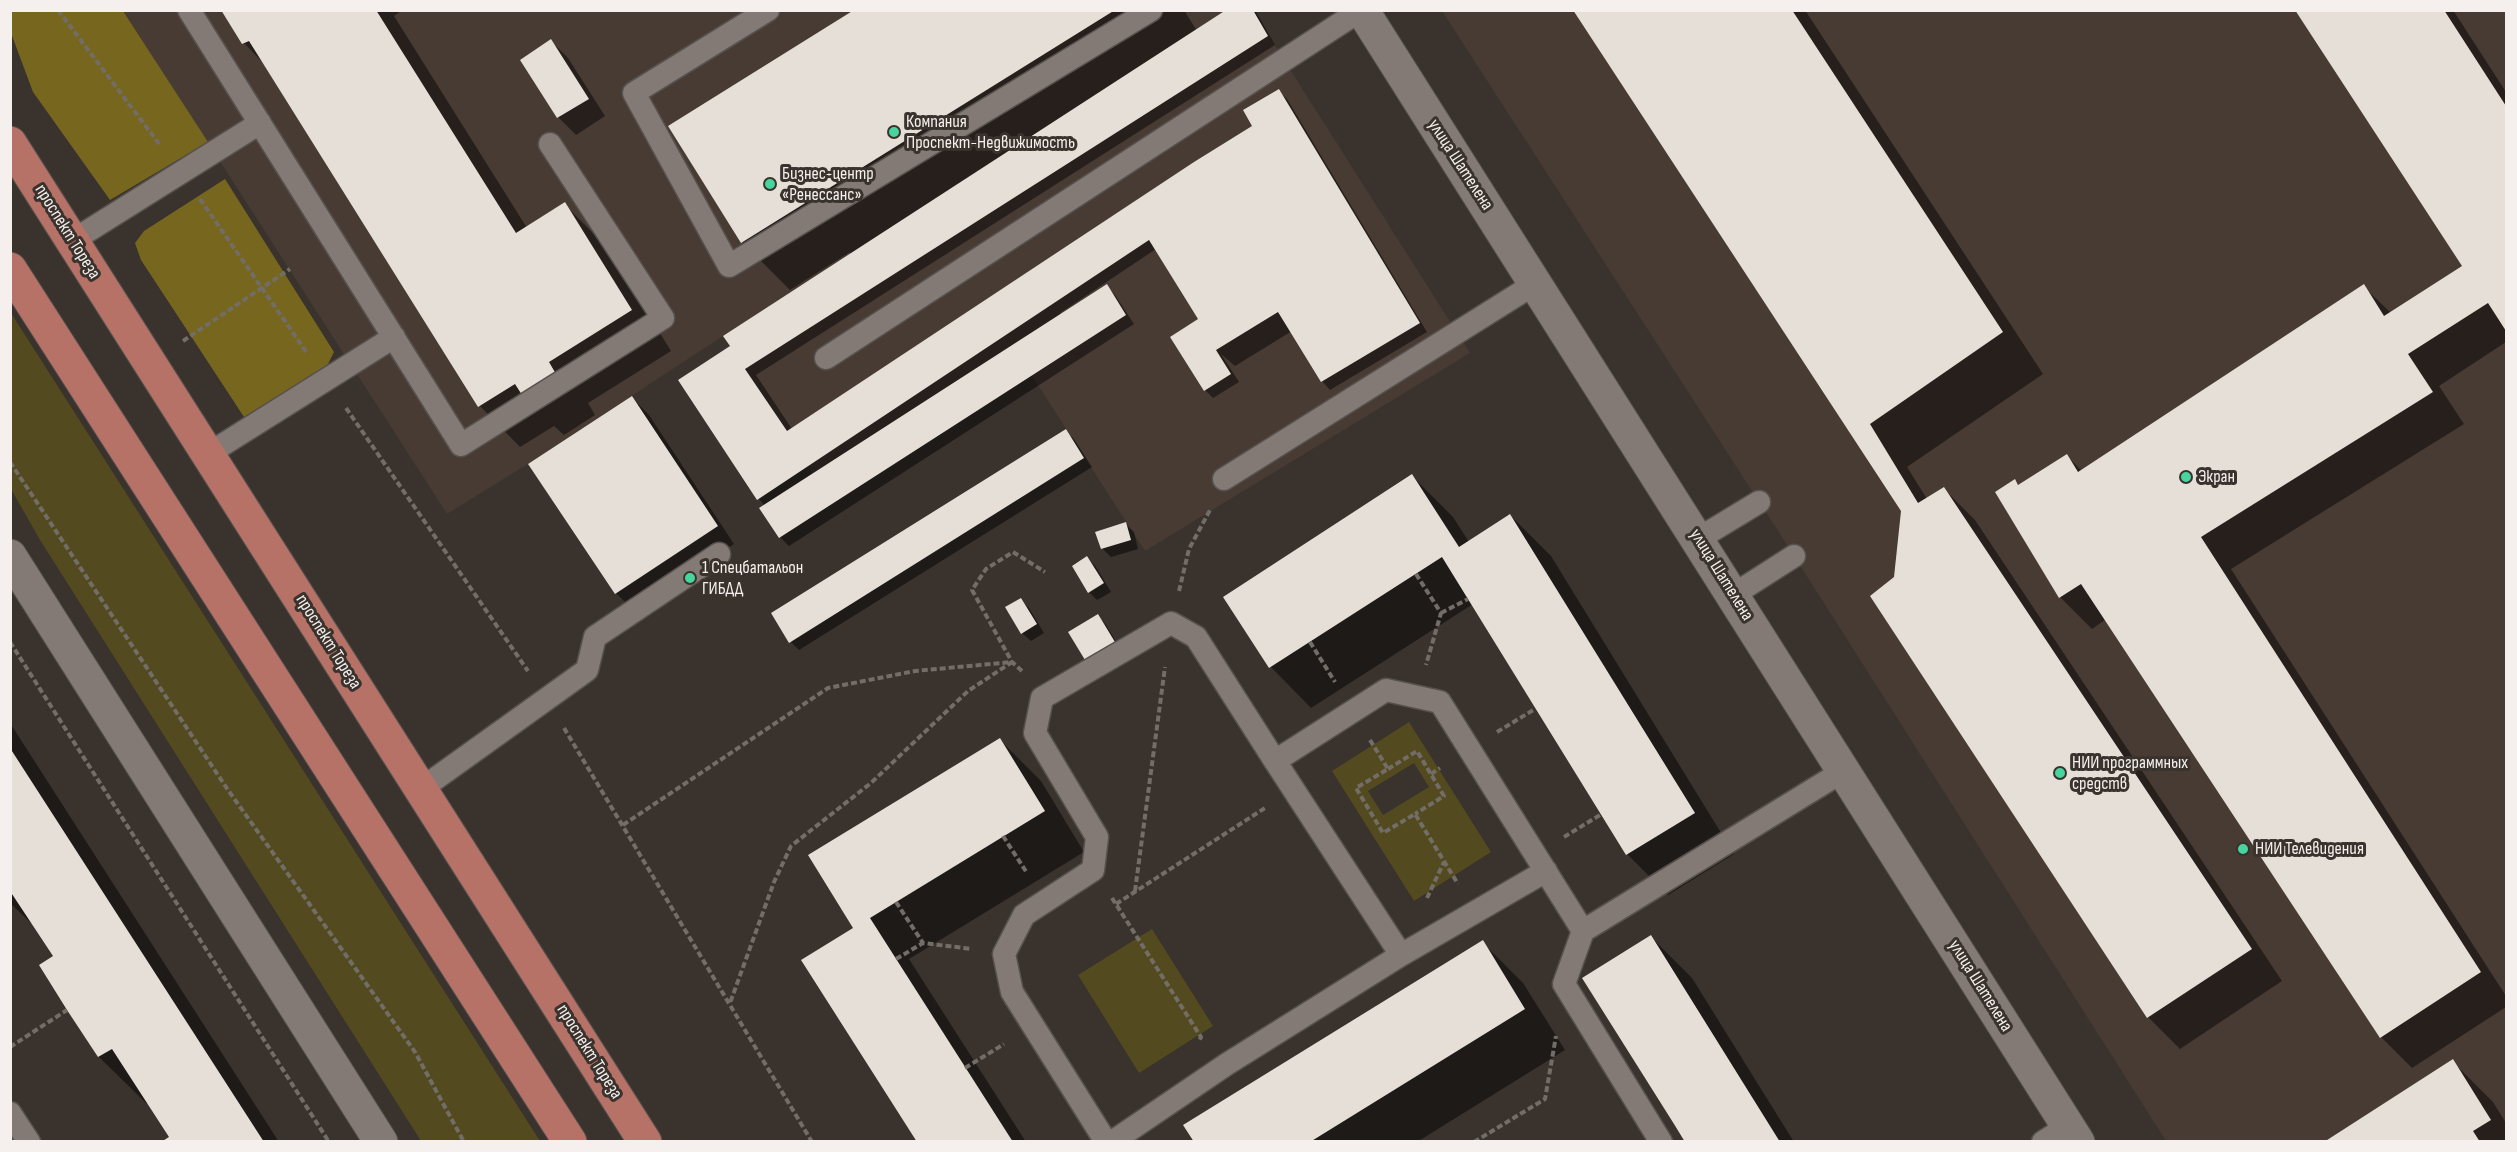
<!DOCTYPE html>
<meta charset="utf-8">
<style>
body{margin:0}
#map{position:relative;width:2517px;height:1152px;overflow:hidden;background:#39322d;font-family:"Sofia Sans Condensed",sans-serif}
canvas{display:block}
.frame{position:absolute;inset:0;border:12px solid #f5f0ed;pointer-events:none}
</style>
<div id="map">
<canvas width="2517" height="1152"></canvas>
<div class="frame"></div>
</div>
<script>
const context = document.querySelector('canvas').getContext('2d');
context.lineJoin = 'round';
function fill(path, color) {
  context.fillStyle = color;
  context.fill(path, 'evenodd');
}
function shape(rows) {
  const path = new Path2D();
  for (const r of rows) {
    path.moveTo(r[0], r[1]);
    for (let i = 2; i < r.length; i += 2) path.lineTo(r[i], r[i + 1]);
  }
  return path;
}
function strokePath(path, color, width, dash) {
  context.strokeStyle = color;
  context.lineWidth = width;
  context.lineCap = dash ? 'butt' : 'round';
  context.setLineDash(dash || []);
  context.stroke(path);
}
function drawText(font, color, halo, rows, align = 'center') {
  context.font = font + ' "Sofia Sans Condensed",sans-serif';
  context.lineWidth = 6;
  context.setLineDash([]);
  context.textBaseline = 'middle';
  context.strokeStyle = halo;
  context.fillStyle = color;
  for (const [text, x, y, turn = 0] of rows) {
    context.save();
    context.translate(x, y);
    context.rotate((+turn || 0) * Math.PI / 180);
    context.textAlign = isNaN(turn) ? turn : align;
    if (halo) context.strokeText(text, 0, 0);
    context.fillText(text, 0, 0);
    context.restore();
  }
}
const built = shape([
 [123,11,1253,11,1470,353,1145,551,1012,345,812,474,809,465,723,336,528,464,447,514],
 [1442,11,2506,11,2506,1141,2166,1141,1794,556]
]);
const green = shape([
 [11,313,540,1141,421,1141,40,540,11,489],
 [1409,722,1491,852,1414,901,1332,771],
 [1414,763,1429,787,1383,815,1368,791],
 [1152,929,1213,1026,1139,1073,1078,975]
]);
const forest = shape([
 [11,10,123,11,208,142,110,200,33,92,11,33],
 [225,179,334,352,327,366,244,417,141,260,135,243,144,231]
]);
const shadow = shape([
 [223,10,402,10,394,16,527,228,564,204,605,245,671,351,588,403,595,415,564,435,554,426,520,447,480,406,267,67,244,43],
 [856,10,1184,10,1197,31,1229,10,1255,10,1275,45,756,375,792,429,1252,128,1278,91,1287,99,1427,332,1330,390,1322,381,1292,331,1235,366,1221,354,1239,382,1213,398,1205,390,1200,320,1156,249,1060,313,1062,315,1107,286,1115,295,1134,324,789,546,780,537,761,508,765,506,759,499,732,347,851,255,850,252,790,290,742,242],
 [1575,10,1805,10,2043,374,1907,467,1927,499,1944,489,1975,520,2282,981,2180,1049,2148,1017,1872,597,1896,578,1902,511],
 [2297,10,2453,10,2506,92,2506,342,2439,386,2464,424,2231,569,2506,996,2506,1007,2412,1068,2381,1037,2106,619,2092,629,2060,597,1997,492,2014,481,2020,486,2067,456,2082,471,2363,286,2391,313,2464,266],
 [551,41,568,58,605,116,576,135,558,117,522,60],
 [632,398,649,415,734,544,633,610,616,593],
 [1065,431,1074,439,1092,467,799,650,791,642],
 [1412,476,1453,517,1469,542,1510,515,1551,556,1734,854,1668,895,1627,854,1473,604,1311,708,1271,667,1225,597],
 [1125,524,1134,532,1138,549,1111,557,1102,548],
 [1087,558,1096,567,1111,592,1097,600,1089,592],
 [1020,600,1029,608,1044,633,1031,641,1022,633],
 [1098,616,1106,625,1122,651,1094,668,1086,659],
 [10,723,279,1142,163,1142,171,1137,149,1103,147,1104,99,1057,41,966,55,956,33,922,31,923,10,903],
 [1000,740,1041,781,1084,852,909,959,1026,1142,919,1142,855,929],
 [1651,937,1692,978,1794,1142,1687,1142],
 [1482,942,1523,983,1565,1050,1417,1142,1195,1142],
 [2452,1061,2493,1102,2506,1123,2506,1142,2327,1142]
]);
const building = shape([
 [221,10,376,10,516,233,565,202,632,310,549,362,556,374,522,395,515,384,478,407,249,41,242,44],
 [854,10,1115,10,741,243,668,126],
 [1226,10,1253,10,1268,36,745,369,787,431,1194,162,1252,126,1243,110,1279,89,1420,323,1321,382,1278,312,1216,350,1231,374,1204,391,1170,337,1198,319,1149,240,757,500,678,380,730,346,723,336],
 [1573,10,1792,10,2003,332,1870,424,1918,503,1944,487,2252,949,2147,1018,1870,596,1894,577,1901,511],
 [2295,10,2444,10,2506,106,2506,331,2488,303,2408,354,2433,392,2201,537,2481,972,2380,1038,2081,584,2059,598,1995,492,2015,479,2018,485,2067,454,2078,472,2364,284,2384,316,2462,266],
 [551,39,589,99,557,118,520,60],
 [1107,284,1126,315,779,538,759,508],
 [632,396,718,526,615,594,528,464],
 [1066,429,1084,458,789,643,771,613],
 [1412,474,1459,547,1510,514,1695,813,1626,855,1442,557,1269,668,1223,597],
 [1126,522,1131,540,1101,549,1095,532],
 [1087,556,1104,583,1088,593,1072,566],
 [1021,598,1037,624,1021,634,1005,607],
 [1098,614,1115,642,1085,660,1068,632],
 [1000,738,1045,811,870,918,1013,1142,917,1142,801,960,853,928,808,855],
 [10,748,264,1142,161,1142,169,1137,112,1049,98,1057,67,1010,39,965,53,956,10,891],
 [1651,935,1780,1142,1685,1142,1674,1124,1582,978],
 [1483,940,1525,1009,1310,1142,1194,1142,1183,1125],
 [2453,1059,2491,1120,2473,1131,2480,1142,2324,1142]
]);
const path = shape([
 [58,10,160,145],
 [200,199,307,353],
 [183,341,290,269],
 [346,408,528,671],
 [10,462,228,790,415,1052,464,1142],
 [1416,574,1441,613,1426,665],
 [1179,591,1189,549,1210,510],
 [1441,613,1468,599],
 [10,642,329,1142],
 [1310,642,1335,682],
 [1022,671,1012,662,972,590,986,569,1013,552,1045,572],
 [564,728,812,1142],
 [1497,732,1535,709],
 [1370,740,1388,769,1356,788,1383,833,1415,814,1458,884],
 [1388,769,1417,751,1444,796,1415,814],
 [1431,774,1440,768],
 [623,825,828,688,915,671,1012,662,968,691,871,783,791,846,774,882,730,1003],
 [1003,836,1027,873],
 [1564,837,1600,815],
 [1135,891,1165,667],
 [1112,898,1201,1037,1199,1041],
 [1427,898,1444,862],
 [896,902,923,943],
 [1116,904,1265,808],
 [896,959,923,943,972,949],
 [10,1047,67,1010],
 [965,1068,1004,1044],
 [1474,1142,1545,1099,1556,1036]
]);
const service = shape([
 [189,10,461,445,663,318,550,144],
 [768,10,634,93,729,266,1151,10],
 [72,241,260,123],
 [826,358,1361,10],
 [208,454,394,337],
 [1224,479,1536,283],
 [1698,539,1759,502],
 [1733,595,1794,556],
 [1275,761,1401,955],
 [421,789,587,670,595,637,719,554],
 [10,1113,29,1142],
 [1106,1142,1012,992,1004,954,1024,915,1093,870,1097,837,1035,733,1042,698,1171,623,1196,637,1275,761,1386,690,1440,702,1583,931],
 [1112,1142,1227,1064,1401,955,1546,871],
 [1661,1142,1564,984,1583,931,1845,770],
 [2043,1142,2068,1126]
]);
const minor = shape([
 [1362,10,2078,1142],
 [10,556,381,1142]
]);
const primary = shape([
 [10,143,645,1142],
 [10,269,570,1142]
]);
const markers = [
 [894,132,6,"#47d49e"],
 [770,184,6,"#47d49e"],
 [2186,477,6,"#47d49e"],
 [690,578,6,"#47d49e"],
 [2060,773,6,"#47d49e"],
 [2243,849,6,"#47d49e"]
];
const poiNames = [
 ["Компания",906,122],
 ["Проспект-Недвижимость",906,143],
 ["Бизнес-центр",782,174],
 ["«Ренессанс»",782,195],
 ["Экран",2198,477],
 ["1 Спецбатальон",702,568],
 ["ГИБДД",702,589],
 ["НИИ программных",2072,763],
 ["средств",2072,784],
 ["НИИ Телевидения",2255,849]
];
const streetNames = [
 ["улица Шателена",1460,165,57],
 ["проспект Тореза",67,232,58],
 ["улица Шателена",1721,575,58],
 ["проспект Тореза",328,642,58],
 ["улица Шателена",1980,986,58],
 ["проспект Тореза",589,1052,58]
];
fill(built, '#483b34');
fill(green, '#544a1f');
fill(forest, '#77671e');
fill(shadow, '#0007');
fill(building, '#e6dfd7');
strokePath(service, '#57514e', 25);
strokePath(minor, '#57514e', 35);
strokePath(primary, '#57514e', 35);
strokePath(path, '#736d68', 4, [6, 3]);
strokePath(service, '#837a76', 22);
strokePath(minor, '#837a76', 33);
strokePath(primary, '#b77268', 33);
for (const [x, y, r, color] of markers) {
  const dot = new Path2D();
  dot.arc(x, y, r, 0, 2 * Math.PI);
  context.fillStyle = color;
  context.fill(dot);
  strokePath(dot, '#39322d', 2);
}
drawText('18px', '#f5f0ed', '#39322d', poiNames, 'left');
drawText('18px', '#f5f0ed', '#39322d', streetNames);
</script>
